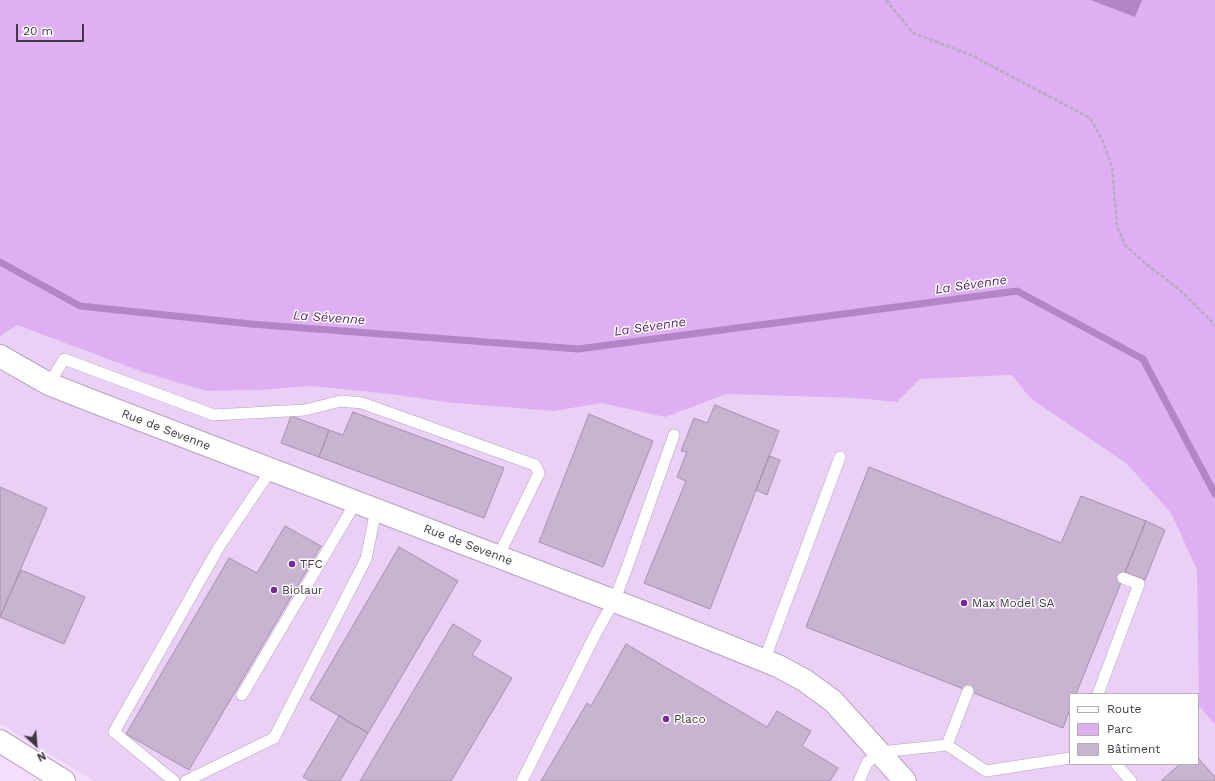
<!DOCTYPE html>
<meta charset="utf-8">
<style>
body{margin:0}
#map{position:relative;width:1215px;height:781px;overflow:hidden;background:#f3defd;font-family:"Work Sans",sans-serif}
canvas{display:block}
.legend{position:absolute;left:1069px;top:693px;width:130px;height:72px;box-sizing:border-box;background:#fff;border:1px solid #b3afb4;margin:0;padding:5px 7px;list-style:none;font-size:12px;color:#403844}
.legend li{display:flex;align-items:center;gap:8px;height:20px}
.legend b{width:20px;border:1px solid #b3afb4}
.north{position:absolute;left:16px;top:725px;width:40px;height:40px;-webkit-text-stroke:3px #fff;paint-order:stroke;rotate:154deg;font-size:11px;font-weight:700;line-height:16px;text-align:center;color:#403844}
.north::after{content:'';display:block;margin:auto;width:14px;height:18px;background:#403844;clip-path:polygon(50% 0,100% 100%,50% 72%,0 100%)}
.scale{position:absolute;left:16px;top:24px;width:68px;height:18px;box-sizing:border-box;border:2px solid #403844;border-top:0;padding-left:5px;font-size:12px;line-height:14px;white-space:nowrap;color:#403844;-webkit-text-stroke:3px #fff;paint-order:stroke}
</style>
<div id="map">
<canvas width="1215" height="781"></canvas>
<ul class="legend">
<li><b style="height:5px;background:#fff"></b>Route</li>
<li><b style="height:11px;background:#deaff3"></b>Parc</li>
<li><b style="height:11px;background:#c8b4d1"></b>Bâtiment</li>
</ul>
<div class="north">N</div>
<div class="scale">20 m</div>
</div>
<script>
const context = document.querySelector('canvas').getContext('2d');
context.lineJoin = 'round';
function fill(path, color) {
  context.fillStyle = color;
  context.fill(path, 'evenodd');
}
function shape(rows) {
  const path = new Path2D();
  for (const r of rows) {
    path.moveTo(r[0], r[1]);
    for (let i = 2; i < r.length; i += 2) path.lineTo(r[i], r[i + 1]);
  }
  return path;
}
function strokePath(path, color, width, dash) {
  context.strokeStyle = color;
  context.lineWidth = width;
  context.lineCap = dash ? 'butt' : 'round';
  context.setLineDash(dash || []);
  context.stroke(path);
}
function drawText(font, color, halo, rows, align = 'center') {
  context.font = font + ' "Work Sans",sans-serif';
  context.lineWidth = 3;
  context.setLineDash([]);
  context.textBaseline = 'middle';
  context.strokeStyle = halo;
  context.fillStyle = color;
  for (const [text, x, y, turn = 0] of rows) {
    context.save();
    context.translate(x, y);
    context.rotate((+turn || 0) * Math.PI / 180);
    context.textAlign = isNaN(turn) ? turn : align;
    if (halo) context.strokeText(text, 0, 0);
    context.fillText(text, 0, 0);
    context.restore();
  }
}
const built = shape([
 [17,325,207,391,262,390,311,386,390,394,453,403,554,411,601,403,665,417,727,394,854,398,897,402,920,379,1012,375,1030,398,1127,464,1171,513,1197,570,1199,706,1215,725,1215,781,94,781,0,724,0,336],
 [1070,694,1198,694,1198,764,1070,764]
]);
const green = shape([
 [0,0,1215,0,1215,725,1199,706,1197,570,1171,513,1127,464,1030,398,1012,375,920,379,897,402,854,398,727,394,665,417,601,403,554,411,453,403,390,394,311,386,262,390,207,391,143,372,17,325,0,336]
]);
const water = shape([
 [1091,0,1142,0,1135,17]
]);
const stream = shape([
 [0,262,80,306,251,324,578,349,1017,291,1143,359,1215,494]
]);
const building = shape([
 [715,405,779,431,710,609,644,583,686,481,677,477,687,452,681,451,694,418,707,423,715,405],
 [353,412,504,468,484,518,319,457,329,430,343,435,353,412],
 [589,414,653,441,603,567,539,542,589,414],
 [291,416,329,430,319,457,281,443,291,416],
 [769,456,780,460,767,495,756,490,769,456],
 [869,467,1061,543,1081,496,1146,521,1076,694,1070,694,1070,709,1063,728,806,627,869,467],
 [0,487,47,508,0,617,0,487],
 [1146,521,1165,530,1145,580,1125,572,1146,521],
 [285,526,321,546,189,770,126,734,229,558,257,573,285,526],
 [399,547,458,581,368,733,310,699,399,547],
 [21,570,85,597,64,644,0,617,21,570],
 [453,624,481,641,472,655,512,678,451,781,360,781,453,624],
 [626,644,767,727,777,711,811,731,802,746,838,768,830,781,541,781,587,703,591,706,626,644],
 [339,716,368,733,340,781,310,781,303,777,339,716],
 [1198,758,1215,777,1215,781,1161,781,1180,764,1198,764,1198,758]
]);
const path = shape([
 [886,0,913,33,971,55,1090,118,1102,140,1112,167,1117,226,1125,245,1147,265,1179,289,1215,325]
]);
const lane = shape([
 [49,384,64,359,214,415,305,410,341,401,362,403,535,465,539,473,498,557],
 [764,661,840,457],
 [1098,694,1139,584,1123,578],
 [242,695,356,502],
 [947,745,986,771,1070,758],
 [1116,764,1131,781],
 [174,781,114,732,219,547,271,470],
 [186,781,274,738,366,559,376,510],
 [522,781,596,633,614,601,625,573,674,435],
 [859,781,867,763,880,752,947,745,968,691]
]);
const street = shape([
 [0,356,49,384,92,401,656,617,778,666,804,680,833,701,905,781]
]);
const secondary = shape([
 [0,741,64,781]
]);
const markers = [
 [292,564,4,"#792898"],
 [274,590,4,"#792898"],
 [964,603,4,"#792898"],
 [666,719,4,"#792898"]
];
const streetNames = [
 ["Rue de Sevenne",166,430,21],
 ["Rue de Sevenne",468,545,21]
];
const poiNames = [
 ["TFC",300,564],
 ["Biolaur",282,590],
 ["Max Model SA",972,603],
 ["Placo",674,719]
];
const waterNames = [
 ["La Sévenne",971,285,-8],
 ["La Sévenne",329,318,4],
 ["La Sévenne",650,327,-8]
];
fill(built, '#e9d0f4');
fill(green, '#deaff3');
fill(water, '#b285c6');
strokePath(stream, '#b285c6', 7);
fill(building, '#c8b4d1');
strokePath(building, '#a592af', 1);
strokePath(lane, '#b6a2bf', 12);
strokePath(street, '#b6a2bf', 24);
strokePath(secondary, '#b6a2bf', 24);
strokePath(path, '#baa9c2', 2.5, [4, 2]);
strokePath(lane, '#fff', 11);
strokePath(street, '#fff', 22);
strokePath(secondary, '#fff', 22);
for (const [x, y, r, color] of markers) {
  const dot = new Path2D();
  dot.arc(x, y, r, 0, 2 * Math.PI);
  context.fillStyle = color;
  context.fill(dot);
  strokePath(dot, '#fff', 1.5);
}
drawText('12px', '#403844', '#fff', streetNames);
drawText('12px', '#403844', '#fff', poiNames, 'left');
drawText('italic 13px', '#571f6d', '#fff', waterNames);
</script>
